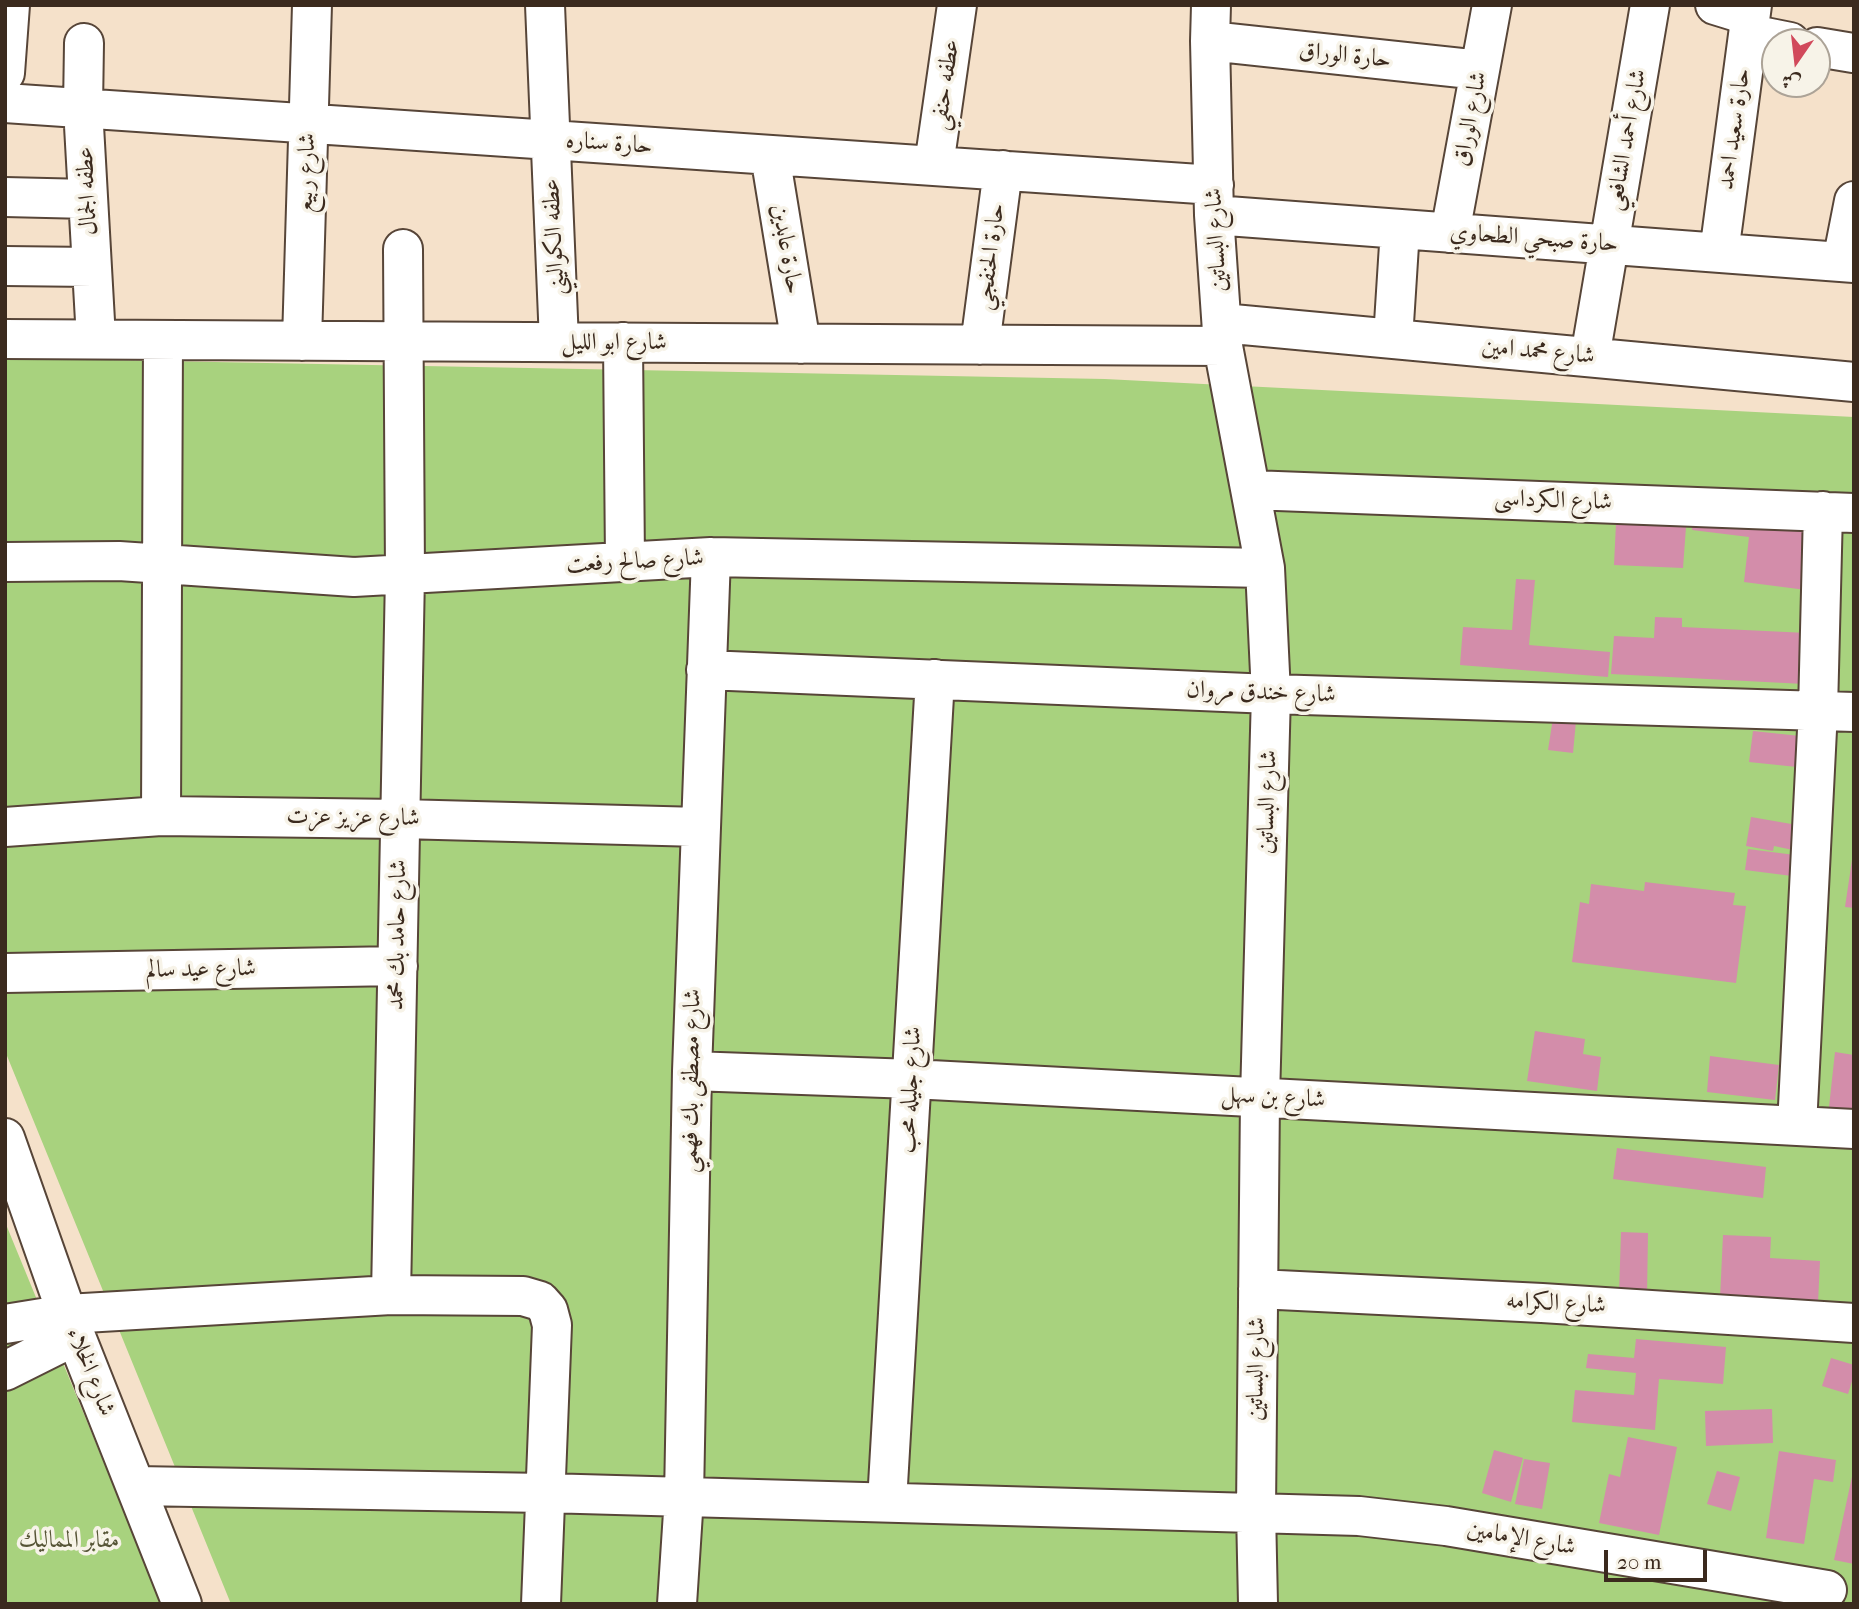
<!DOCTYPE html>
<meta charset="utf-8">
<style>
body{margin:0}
#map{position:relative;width:1859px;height:1609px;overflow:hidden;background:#f5e1ca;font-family:"IM FELL French Canon",Amiri,serif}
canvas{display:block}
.frame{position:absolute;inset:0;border:7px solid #3b2a1e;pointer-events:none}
.north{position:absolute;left:1761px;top:28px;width:70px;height:70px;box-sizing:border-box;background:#f7f3e8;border:2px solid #aca397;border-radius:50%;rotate:194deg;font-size:19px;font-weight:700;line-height:28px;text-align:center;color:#3b2a1e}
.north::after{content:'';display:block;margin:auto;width:24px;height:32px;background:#d1495b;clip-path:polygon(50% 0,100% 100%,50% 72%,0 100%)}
.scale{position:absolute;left:1604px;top:1550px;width:103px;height:32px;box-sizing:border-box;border:4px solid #3b2a1e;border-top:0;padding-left:9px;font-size:21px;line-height:24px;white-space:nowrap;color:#3b2a1e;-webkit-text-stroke:5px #f7f3e8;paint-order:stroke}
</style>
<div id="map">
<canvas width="1859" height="1609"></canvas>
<div class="frame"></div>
<div class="north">ش</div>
<div class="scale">20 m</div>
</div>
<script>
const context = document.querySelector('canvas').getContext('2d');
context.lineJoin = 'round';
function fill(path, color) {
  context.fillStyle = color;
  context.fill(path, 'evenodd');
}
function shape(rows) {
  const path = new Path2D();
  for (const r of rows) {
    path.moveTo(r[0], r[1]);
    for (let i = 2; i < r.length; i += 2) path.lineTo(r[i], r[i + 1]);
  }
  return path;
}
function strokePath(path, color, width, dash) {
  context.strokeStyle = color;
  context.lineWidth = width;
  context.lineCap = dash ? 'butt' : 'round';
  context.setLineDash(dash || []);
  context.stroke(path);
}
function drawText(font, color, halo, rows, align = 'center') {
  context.font = font + ' "IM FELL French Canon",Amiri,serif';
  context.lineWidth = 7;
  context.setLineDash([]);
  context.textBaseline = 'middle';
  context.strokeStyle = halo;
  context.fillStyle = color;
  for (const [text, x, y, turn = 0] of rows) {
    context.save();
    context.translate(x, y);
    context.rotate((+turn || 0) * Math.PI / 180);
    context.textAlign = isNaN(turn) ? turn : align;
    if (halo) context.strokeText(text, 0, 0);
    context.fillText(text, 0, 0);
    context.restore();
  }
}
const green = shape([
 [5,358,1105,379,1854,417,1854,1604,231,1604,5,1051],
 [5,1222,162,1604,5,1604]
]);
const building = shape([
 [1694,510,1814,525,1806,590,1744,582,1749,537,1692,530],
 [1616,523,1686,527,1683,568,1614,565],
 [1516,579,1535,580,1529,645,1610,652,1608,677,1460,665,1463,627,1512,630],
 [1655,617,1682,618,1682,627,1807,633,1804,684,1611,674,1614,636,1654,638],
 [1553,718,1576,721,1573,753,1548,750],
 [1753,731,1800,736,1797,767,1749,762],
 [1751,817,1797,825,1793,850,1774,846,1773,851,1746,846],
 [1748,849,1795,855,1792,876,1745,870],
 [1852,860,1854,860,1854,908,1845,907],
 [1645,882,1735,893,1733,905,1746,906,1736,983,1572,962,1580,902,1589,904,1591,884,1644,891],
 [1535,1031,1585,1039,1583,1054,1601,1057,1597,1091,1527,1081],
 [1835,1052,1854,1055,1854,1110,1829,1107],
 [1710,1056,1779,1065,1775,1100,1707,1092],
 [1617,1148,1766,1167,1763,1198,1613,1179],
 [1621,1232,1648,1233,1647,1295,1619,1294],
 [1723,1235,1771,1237,1770,1258,1820,1261,1818,1303,1720,1298],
 [1636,1339,1726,1347,1723,1384,1659,1379,1655,1430,1572,1422,1575,1390,1634,1395,1636,1373,1586,1368,1588,1354,1634,1358],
 [1831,1358,1854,1365,1854,1375,1848,1394,1822,1386],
 [1772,1409,1773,1443,1706,1446,1705,1411],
 [1628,1437,1677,1447,1659,1535,1599,1523,1609,1474,1620,1477],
 [1494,1450,1523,1458,1511,1502,1482,1493],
 [1779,1451,1836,1460,1833,1482,1814,1479,1804,1544,1766,1538],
 [1524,1459,1550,1463,1542,1509,1515,1504],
 [1717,1471,1740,1477,1731,1511,1707,1504],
 [1853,1472,1854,1472,1854,1564,1834,1560]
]);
const minor = shape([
 [545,5,559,342],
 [1211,5,1210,41,1214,215,1223,346,1265,568,1271,694,1260,1098,1256,1511,1258,1604],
 [1715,5,1741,13,1754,32,1760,36,1790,42],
 [1210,41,1480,70],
 [84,43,83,108,96,339],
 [1817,47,1853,53],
 [5,73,10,5],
 [5,103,1214,185],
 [770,155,801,344],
 [934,165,957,5],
 [5,197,88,199],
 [1214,215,1854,263],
 [1450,233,1492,5],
 [1719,253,1752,5],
 [1842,262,1854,201],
 [5,266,92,267],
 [1222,323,1854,382],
 [5,339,1223,346],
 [1393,339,1400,229],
 [302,341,312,5],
 [623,342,625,562],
 [980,345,1003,170],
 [1590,357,1650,5],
 [1251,490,1854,513],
 [5,562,119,561,354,577,711,557,1265,568],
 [706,670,1271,694,1854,712],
 [161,816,163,340],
 [5,827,161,816,401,819,700,827],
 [5,973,398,966],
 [692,1071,912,1079,1854,1129],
 [1797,1126,1818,710,1823,511],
 [5,1138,67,1314,182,1604],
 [1258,1289,1542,1303,1854,1323],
 [391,1295,405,575,403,249],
 [5,1324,67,1314,391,1295,523,1296,540,1301,548,1310,552,1325,541,1604],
 [5,1371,75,1336],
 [136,1486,545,1493,1359,1516,1446,1526,1827,1590],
 [887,1502,935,679],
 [677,1604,684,1497,692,1071,711,557]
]);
const streetNames = [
 ["حارة الوراق",1345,56,6],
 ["عطفه حنفي",946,85,-82],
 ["شارع الوراق",1471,119,-79],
 ["حارة سعيد احمد",1735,129,-82],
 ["شارع أحمد الشافعي",1627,140,-80],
 ["حارة سناره",609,144,4],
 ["شارع ربيع",307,173,-88],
 ["عطفه الجمال",88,191,-93],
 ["عطفه الكواليني",555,237,-93],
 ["حارة صبحي الطحاوي",1534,239,4],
 ["شارع البساتين",1217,240,-93],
 ["حارة عابدين",786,249,80],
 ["حارة الحنفجي",991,257,-83],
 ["شارع ابو الليل",614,343],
 ["شارع محمد امين",1538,352,5],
 ["شارع الكرداسى",1553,501,2],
 ["شارع صالح رفعت",635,562,-3],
 ["شارع خندق مروان",1261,693,2],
 ["شارع البساتين",1268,802,-88],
 ["شارع عزيز عزت",353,818,1],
 ["شارع حامد بك محمد",398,935,-89],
 ["شارع عيد سالم",201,970,-1],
 ["شارع مصطفى بك فهمي",692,1081,-89],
 ["شارع جليله محب",911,1090,-87],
 ["شارع بن سهل",1273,1098,3],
 ["شارع الكرامه",1556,1304,3],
 ["شارع البساتين",1257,1369,-89],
 ["شارع الخلاء",90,1372,68],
 ["شارع الإمامين",1521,1539,10]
];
const parkNames = [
 ["مقابر المماليك",69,1541]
];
fill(green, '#a8d27e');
fill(building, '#d38daa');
strokePath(minor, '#574538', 42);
strokePath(minor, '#fff', 38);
drawText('24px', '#3b2a1e', '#f7f3e8', streetNames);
drawText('24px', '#565436', '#f7f3e8', parkNames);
</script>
